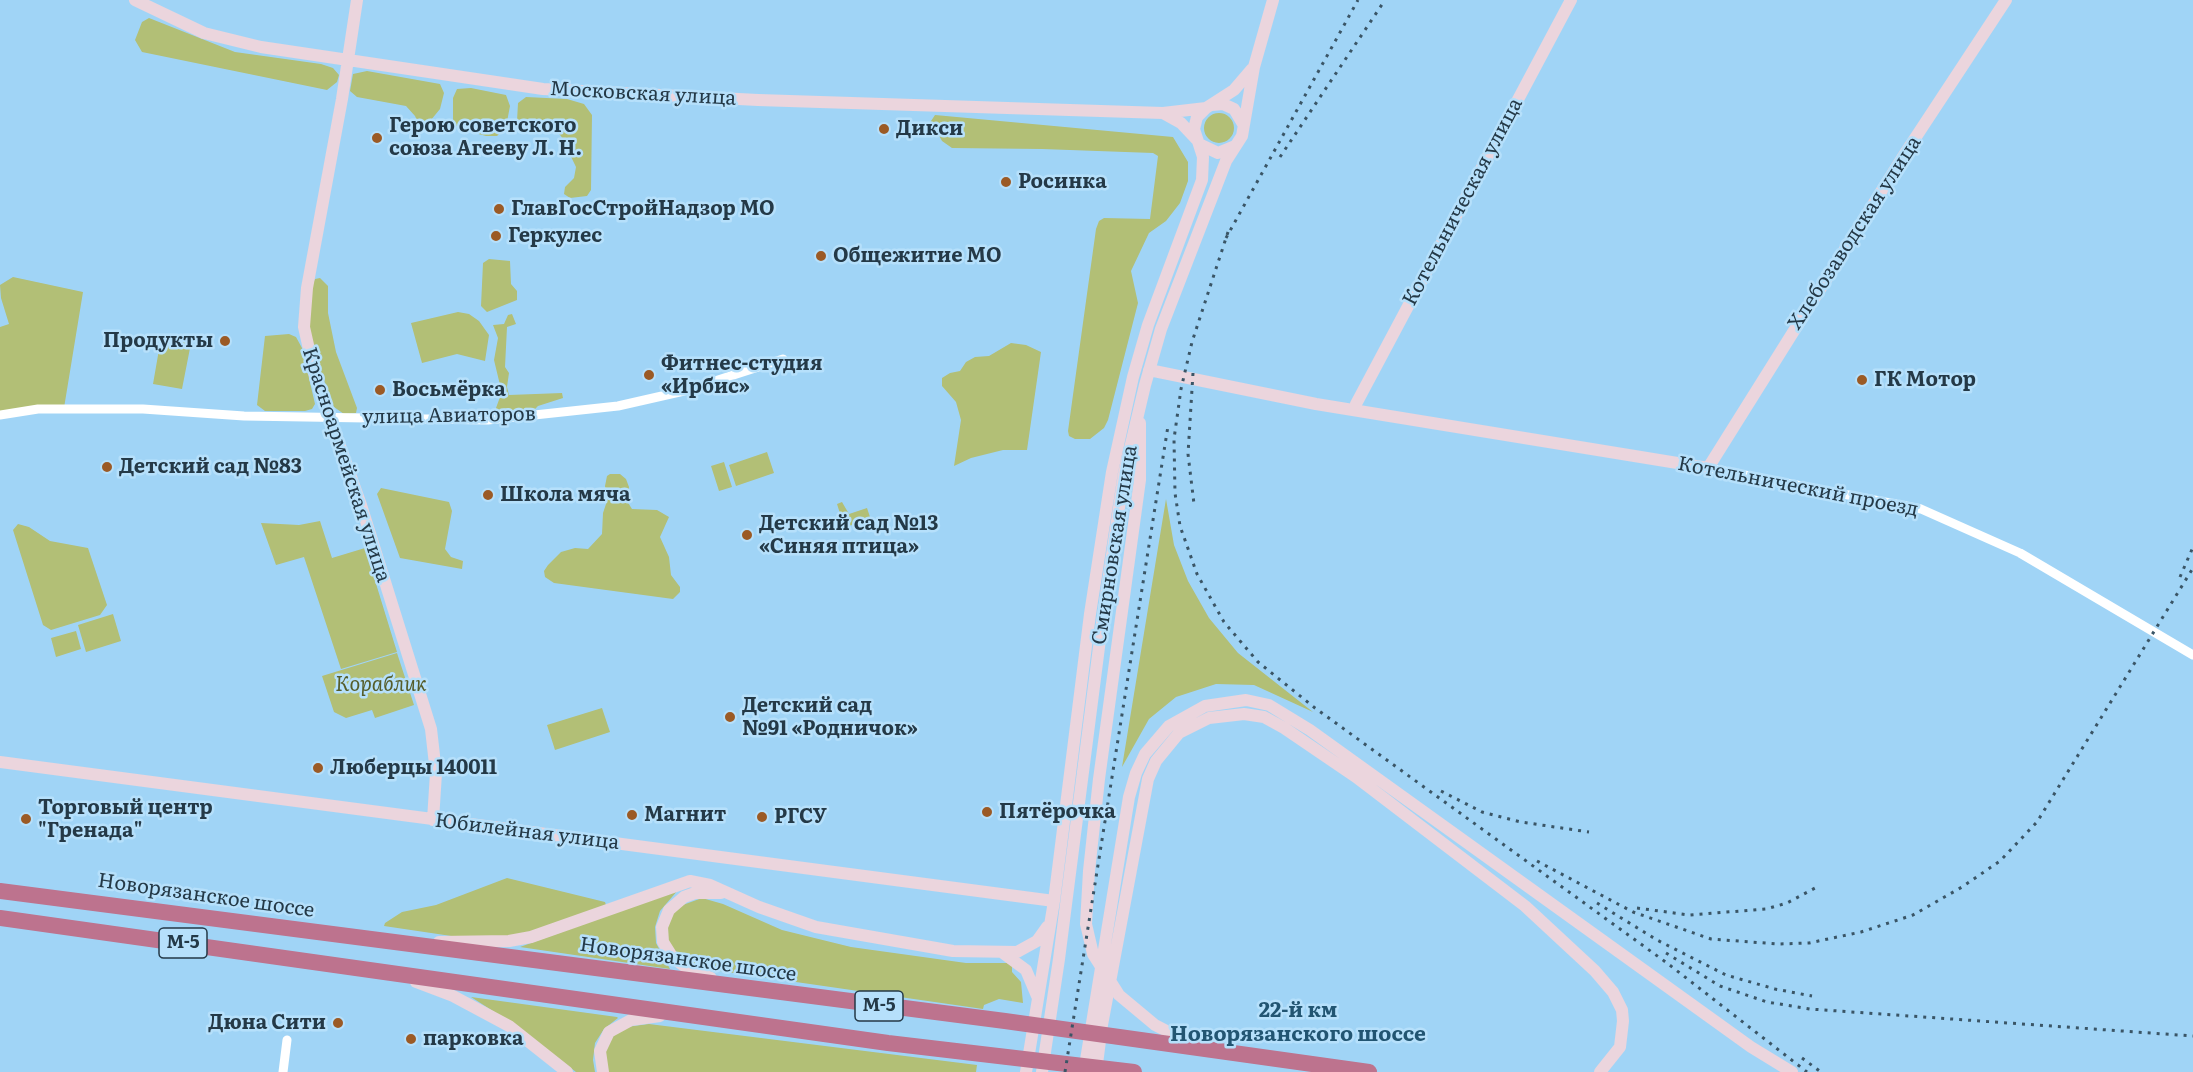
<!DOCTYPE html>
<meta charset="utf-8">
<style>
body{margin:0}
canvas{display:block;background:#a0d4f6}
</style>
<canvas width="2193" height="1072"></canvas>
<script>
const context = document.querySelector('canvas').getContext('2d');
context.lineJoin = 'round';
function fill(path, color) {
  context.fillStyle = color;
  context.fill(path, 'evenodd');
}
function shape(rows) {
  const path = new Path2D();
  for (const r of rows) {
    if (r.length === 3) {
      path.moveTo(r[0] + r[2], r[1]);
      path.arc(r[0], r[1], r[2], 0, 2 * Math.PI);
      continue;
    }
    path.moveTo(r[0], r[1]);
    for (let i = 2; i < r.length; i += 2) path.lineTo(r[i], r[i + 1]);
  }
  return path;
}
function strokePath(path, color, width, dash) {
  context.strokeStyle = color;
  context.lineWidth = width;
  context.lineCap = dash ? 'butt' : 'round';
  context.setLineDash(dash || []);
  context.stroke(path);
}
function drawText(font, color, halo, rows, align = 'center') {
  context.font = font + ' Literata,serif';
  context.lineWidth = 5;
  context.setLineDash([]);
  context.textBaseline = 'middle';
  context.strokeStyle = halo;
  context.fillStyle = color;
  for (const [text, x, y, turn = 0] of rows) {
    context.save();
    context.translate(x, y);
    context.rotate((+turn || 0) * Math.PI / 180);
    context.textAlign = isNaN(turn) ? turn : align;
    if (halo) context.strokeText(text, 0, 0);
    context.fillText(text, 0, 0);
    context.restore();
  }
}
const green = shape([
 [149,18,235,52,321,64,333,68,339,75,337,82,327,90,142,52,135,40,142,22],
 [367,71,440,84,444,93,440,109,431,120,419,125,415,116,406,106,357,97,350,91,353,74],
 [471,88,506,95,510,106,506,127,497,136,486,136,460,129,453,123,453,98,457,89],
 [526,97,567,99,584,104,592,115,591,190,587,196,570,198,564,194,565,187,574,178,576,167,561,136,550,125,539,123,527,125,517,121,518,103],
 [1219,128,15],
 [935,115,1173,137,1188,162,1188,181,1180,203,1166,221,1149,233,1131,271,1138,303,1108,420,1104,428,1090,439,1075,439,1069,436,1068,431,1096,229,1099,221,1104,218,1150,219,1158,156,1153,153,1042,149,952,148,942,141,931,121],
 [489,259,510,261,511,284,517,291,517,300,487,312,481,306,483,263],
 [13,277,83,292,64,408,0,415,0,327,9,324,1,298,0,285],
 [320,278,328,286,328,313,336,352,357,408,356,413,344,414,334,407,315,356,309,326,312,285,315,279],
 [458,312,469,314,479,321,489,335,485,361,457,354,422,363,411,323],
 [512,314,516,324,507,327,505,367,509,373,507,387,509,395,562,393,563,398,538,406,533,411,499,414,496,408,500,397,500,385,494,360,498,338,493,325,504,324,508,315],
 [289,334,296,337,302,348,315,404,312,409,305,411,265,411,257,405,265,336],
 [161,338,191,343,182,389,153,384],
 [1011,343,1026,345,1041,352,1027,450,1003,450,971,458,954,466,961,420,956,402,942,386,942,378,950,373,960,371,966,362,975,357,989,356],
 [767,452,774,473,736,486,729,465],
 [724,462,732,487,719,491,711,466],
 [610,474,620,474,626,479,629,487,627,501,632,509,657,510,669,517,660,537,669,557,671,575,680,587,680,592,673,599,554,583,545,577,544,571,548,565,561,552,575,548,588,549,602,534,603,513,607,501,605,486,607,476],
 [381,488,449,502,452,511,445,549,451,557,463,561,462,569,400,558,377,494],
 [1166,499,1174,545,1188,581,1209,618,1238,653,1313,712,1254,685,1216,684,1176,697,1149,719,1122,767],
 [842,502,849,514,867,508,872,523,844,526,837,504],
 [320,521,332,558,365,548,397,652,341,669,304,557,276,565,261,523,299,525],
 [18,524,29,527,50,541,88,548,107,605,100,615,51,630,43,625,13,530],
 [113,614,121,641,86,652,78,625],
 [76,631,81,649,56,657,51,638],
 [397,653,414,705,375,718,372,710,346,718,334,712,322,676],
 [602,708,610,732,555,750,547,725],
 [507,878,605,902,606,905,529,932,507,937,458,937,384,926,385,923,402,912,436,905],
 [678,890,660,911,655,927,656,943,670,969,520,947],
 [702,898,723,904,782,930,851,947,966,963,1007,963,1012,966,1012,972,1021,982,1023,1003,999,999,984,1005,983,1009,699,968,689,965,669,946,666,932,670,917,680,906],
 [471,997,617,1017,618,1018,604,1029,595,1043,593,1060,595,1072,576,1072,510,1022],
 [649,1024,977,1065,976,1072,608,1072,604,1055,613,1036,626,1027]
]);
const street = shape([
 [0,415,38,409,143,409,244,416,488,420,618,406,684,391,783,359],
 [1708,468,1921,509,2020,553,2193,655],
 [283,1072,287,1040]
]);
const secondary = shape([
 [135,0,204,33,261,47,543,89,758,100,1163,113,1206,108],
 [357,0,342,99,307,288,304,327,315,376,361,505,431,729,436,773,433,820],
 [1212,105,1223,104,1234,109,1243,124],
 [1163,113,1181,123,1197,140],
 [1201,145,1218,153,1235,146],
 [1149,370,1316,404,1708,468,1906,152,2006,0],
 [1356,404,1571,0],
 [1140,423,1140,480,1099,779,1089,871,1086,924,1093,954,1119,995,1155,1025,1192,1044],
 [0,762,1054,901],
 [439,942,509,941,531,937,690,881,710,885,759,907,816,927,953,951,1017,952,1037,941,1047,927],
 [1003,953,1026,970,1037,996],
 [711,978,691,971,673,958,663,942,662,927,669,910,684,897,695,893,721,893],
 [416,982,453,996,509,1026,567,1072],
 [603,1072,600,1051,609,1032,631,1020,660,1016],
 [1026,1072,1054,901,1090,614,1112,472,1133,377,1148,325,1202,180,1203,157,1194,129,1197,117,1206,108,1234,90,1252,69],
 [1042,1072,1059,959,1103,616,1124,474,1145,385,1161,329,1226,161,1242,136,1254,67,1273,0],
 [1084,1072,1129,797,1136,773,1145,754,1169,726,1205,706,1246,700,1269,705,1310,730,1751,1047,1792,1072],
 [1096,1072,1102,1025,1148,779,1156,761,1179,733,1209,718,1244,714,1264,717,1284,728,1356,777,1525,906,1595,971,1613,992,1622,1010,1623,1021,1620,1047,1600,1072]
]);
const highway = shape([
 [0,891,1005,1021,1369,1072],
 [0,918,888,1043,1134,1072]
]);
const rail = shape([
 [1280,157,1385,0],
 [1228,232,1192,342,1181,389,1174,439,1175,493,1180,526,1197,574,1224,622,1258,662,1315,708,1667,963,1807,1072],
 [1226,238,1358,0],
 [1193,373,1188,454,1194,504],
 [2180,577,2193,547],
 [1441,791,1482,812,1521,822,1589,832],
 [1537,861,1633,912,1711,939,1778,944,1809,943,1861,932,1913,915,1962,887,2000,861,2037,822,2193,568],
 [1597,903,1657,940,1726,975,1775,989,1812,996],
 [1637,908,1689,915,1766,909,1787,903,1817,887],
 [1666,953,1720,986,1767,1002,1810,1009,2193,1036],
 [1802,1058,1821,1072],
 [1065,1072,1168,426]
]);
const markers = [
 [884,129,6,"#9b5a25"],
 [377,138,6,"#9b5a25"],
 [1006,182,6,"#9b5a25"],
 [499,209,6,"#9b5a25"],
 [496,236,6,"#9b5a25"],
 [821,256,6,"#9b5a25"],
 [225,341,6,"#9b5a25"],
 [649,375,6,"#9b5a25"],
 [1862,380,6,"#9b5a25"],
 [380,390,6,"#9b5a25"],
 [107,467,6,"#9b5a25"],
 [488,495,6,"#9b5a25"],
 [747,535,6,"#9b5a25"],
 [730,717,6,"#9b5a25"],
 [318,768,6,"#9b5a25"],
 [987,812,6,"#9b5a25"],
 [632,815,6,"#9b5a25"],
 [762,817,6,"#9b5a25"],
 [26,819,6,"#9b5a25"],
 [338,1023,6,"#9b5a25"],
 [411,1039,6,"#9b5a25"]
];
const shields = [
 [183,943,48],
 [879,1006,48]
];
const shieldNames = [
 ["М-5",183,943],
 ["М-5",879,1006]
];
const streetNames = [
 ["Московская улица",643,94,3],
 ["Котельническая улица",1463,202,-62],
 ["Хлебозаводская улица",1855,233,-57],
 ["улица Авиаторов",449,416,-1],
 ["Красноармейская улица",346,465,72],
 ["Котельнический проезд",1798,487,11],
 ["Смирновская улица",1115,545,-81],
 ["Юбилейная улица",527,832,7],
 ["Новорязанское шоссе",206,896,8],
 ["Новорязанское шоссе",688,960,8]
];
const poiNames = [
 ["Герою советского",389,126],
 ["союза Агееву Л. Н.",389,149],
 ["Дикси",896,129],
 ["Росинка",1018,182],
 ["ГлавГосСтройНадзор МО",511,209],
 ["Геркулес",508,236],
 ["Общежитие МО",833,256],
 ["Продукты",213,341,"right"],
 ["Фитнес-студия",661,364],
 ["«Ирбис»",661,387],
 ["ГК Мотор",1874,380],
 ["Восьмёрка",392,390],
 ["Детский сад №83",119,467],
 ["Школа мяча",500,495],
 ["Детский сад №13",759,524],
 ["«Синяя птица»",759,547],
 ["Детский сад",742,706],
 ["№91 «Родничок»",742,729],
 ["Люберцы 140011",330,768],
 ["Торговый центр",38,808],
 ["\"Гренада\"",38,831],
 ["Пятёрочка",999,812],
 ["Магнит",644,815],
 ["РГСУ",774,817],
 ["Дюна Сити",326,1023,"right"],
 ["парковка",423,1039]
];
const parkNames = [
 ["Кораблик",381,685]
];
const neighbourhoodNames = [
 ["22-й км",1298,1011],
 ["Новорязанского шоссе",1298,1035]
];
fill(green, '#b2bf76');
strokePath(street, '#fff', 9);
strokePath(secondary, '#ebd5dd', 12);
strokePath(highway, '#bd738e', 16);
strokePath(rail, '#3a5566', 3, [3, 6]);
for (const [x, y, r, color] of markers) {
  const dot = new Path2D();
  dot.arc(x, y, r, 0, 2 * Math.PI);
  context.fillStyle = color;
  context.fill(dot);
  strokePath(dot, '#b6e0fb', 2);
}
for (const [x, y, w] of shields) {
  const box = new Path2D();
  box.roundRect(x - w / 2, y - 15, w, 30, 4.5);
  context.fillStyle = '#b6e0fb';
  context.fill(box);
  strokePath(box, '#243947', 1.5);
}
drawText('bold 18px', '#243947', null, shieldNames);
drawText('20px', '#243947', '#b6e0fb', streetNames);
drawText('bold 20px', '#243947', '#b6e0fb', poiNames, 'left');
drawText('italic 20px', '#555d2a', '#b6e0fb', parkNames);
drawText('bold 21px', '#225572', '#b6e0fb', neighbourhoodNames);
</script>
